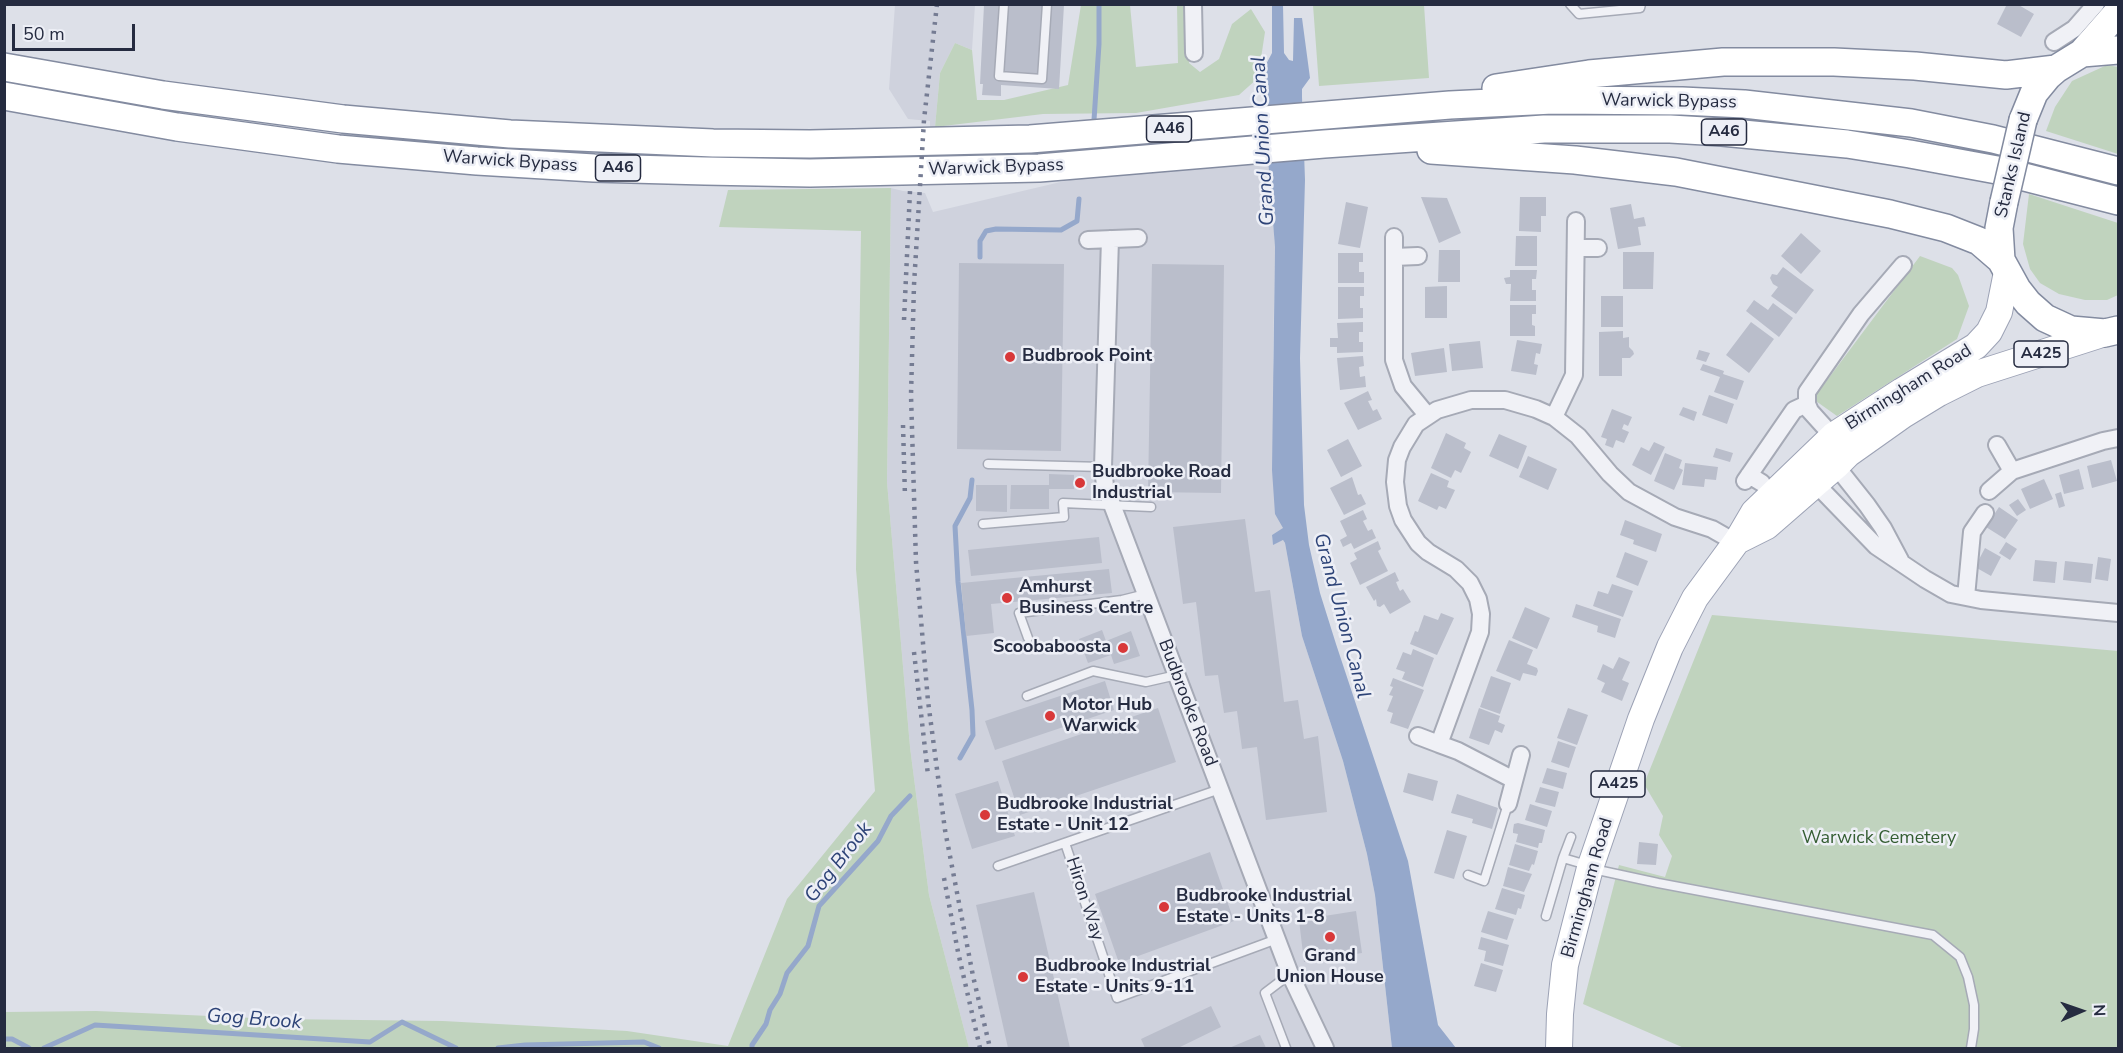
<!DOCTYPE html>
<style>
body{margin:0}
#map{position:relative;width:2123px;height:1053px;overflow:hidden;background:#dde0e8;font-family:"Nunito Sans",sans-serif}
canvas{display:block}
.frame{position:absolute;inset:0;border:6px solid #252b40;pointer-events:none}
.north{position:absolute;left:2051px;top:981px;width:60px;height:60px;-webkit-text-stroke:4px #edeff6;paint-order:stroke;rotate:88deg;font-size:16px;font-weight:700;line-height:24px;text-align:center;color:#252b40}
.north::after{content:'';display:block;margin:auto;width:21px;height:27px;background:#252b40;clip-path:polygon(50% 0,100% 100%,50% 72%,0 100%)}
.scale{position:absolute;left:12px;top:24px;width:123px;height:27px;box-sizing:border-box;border:3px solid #252b40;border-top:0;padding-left:8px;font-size:18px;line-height:21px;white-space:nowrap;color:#252b40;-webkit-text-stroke:4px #edeff6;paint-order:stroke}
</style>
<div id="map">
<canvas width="2123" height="1053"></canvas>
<div class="frame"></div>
<div class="north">N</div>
<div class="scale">50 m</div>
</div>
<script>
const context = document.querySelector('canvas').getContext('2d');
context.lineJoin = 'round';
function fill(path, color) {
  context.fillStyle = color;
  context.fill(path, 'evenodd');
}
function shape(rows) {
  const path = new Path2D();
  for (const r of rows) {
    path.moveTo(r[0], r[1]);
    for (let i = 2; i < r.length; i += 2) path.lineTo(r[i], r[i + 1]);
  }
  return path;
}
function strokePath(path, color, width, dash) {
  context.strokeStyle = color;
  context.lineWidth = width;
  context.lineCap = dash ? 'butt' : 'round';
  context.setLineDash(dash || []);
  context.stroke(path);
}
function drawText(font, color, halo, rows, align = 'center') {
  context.font = font + ' "Nunito Sans",sans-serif';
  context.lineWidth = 5;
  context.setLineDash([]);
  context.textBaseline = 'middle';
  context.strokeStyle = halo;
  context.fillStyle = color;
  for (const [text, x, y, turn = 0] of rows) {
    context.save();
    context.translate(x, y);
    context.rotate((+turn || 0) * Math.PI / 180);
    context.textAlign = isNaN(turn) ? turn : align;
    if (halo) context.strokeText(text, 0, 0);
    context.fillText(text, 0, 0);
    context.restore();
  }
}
const built = shape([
 [895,5,975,5,972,50,955,43,940,73,935,127,930,128,930,121,908,119,889,89],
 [1269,159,1275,247,1273,361,1283,529,1272,535,1273,544,1283,540,1285,543,1302,636,1343,761,1367,854,1375,895,1392,1048,969,1048,929,895,910,747,887,482,891,188,903,191,925,193,933,212,1099,173]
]);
const green = shape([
 [1081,5,1130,5,1136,67,1178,63,1177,5,1189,5,1189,63,1200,72,1219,59,1232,24,1251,9,1265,32,1258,78,1239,95,1136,113,1043,114,935,127,940,73,955,43,972,50,977,100,1004,100,1068,85],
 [1313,5,1424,5,1429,78,1319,86],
 [2107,65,2118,67,2118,154,2046,131,2055,107,2072,81],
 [891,188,887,482,910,747,929,895,969,1048,5,1048,5,1012,96,1011,278,1019,443,1021,627,1031,728,1046,787,899,875,791,856,569,861,231,719,227,728,190],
 [2029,194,2118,223,2118,295,2107,300,2085,300,2059,294,2040,283,2030,269,2023,244],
 [1920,256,1952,268,1958,275,1969,306,1957,339,1837,416,1813,399],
 [1712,615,2118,651,2118,1048,1684,1048,1583,1004,1619,865,1665,877,1672,856,1659,835,1663,816,1644,784]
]);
const water = shape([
 [1272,5,1283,5,1284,53,1289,60,1293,61,1294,18,1302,18,1310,78,1302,89,1302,97,1305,180,1300,358,1304,505,1309,545,1320,593,1336,644,1408,861,1438,1025,1456,1048,1392,1048,1375,895,1367,854,1343,761,1302,636,1285,543,1283,540,1273,545,1272,535,1283,528,1275,514,1272,470,1275,247,1263,95,1263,70,1272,53]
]);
const stream = shape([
 [1094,120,1099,44,1099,4],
 [980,257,980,241,986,231,996,229,1061,230,1077,221,1079,199],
 [960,758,973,735,972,710,958,582,955,526,970,498,972,480],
 [4,1039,12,1039,29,1048],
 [44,1048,95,1025,370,1042,402,1022,456,1048],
 [498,1048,525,1045,644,1042,659,1048],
 [752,1048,752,1045,766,1024,770,1010,780,994,787,973,808,946,819,906,878,841,891,816,910,796]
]);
const building = shape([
 [2007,4,2017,4,2034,14,2021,37,1997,24],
 [984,5,1064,5,1059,89,1001,85,1001,96,982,95,983,84,980,84],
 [1421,197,1447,198,1461,233,1439,243],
 [1520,197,1546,197,1546,216,1541,216,1541,232,1519,231],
 [1346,202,1368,207,1360,248,1338,244],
 [1631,204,1634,219,1644,217,1646,226,1638,227,1641,245,1618,249,1610,208],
 [1801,233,1821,251,1801,274,1781,256],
 [1516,236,1537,236,1537,266,1515,266],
 [1439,250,1460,250,1460,282,1438,282],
 [1623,252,1654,252,1653,289,1623,289],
 [1338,253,1363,253,1363,262,1359,262,1359,272,1364,272,1364,283,1338,283],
 [959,263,1064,264,1061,451,957,449],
 [1152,264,1224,265,1221,493,1148,492],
 [1783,267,1814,290,1796,314,1771,296,1778,287,1773,284,1770,278,1772,274,1777,275],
 [1510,270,1537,270,1536,279,1532,279,1532,290,1536,290,1536,301,1510,301,1511,284,1506,284,1504,278,1510,277],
 [1447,286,1447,318,1425,318,1425,287],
 [1338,287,1364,287,1364,296,1360,296,1360,308,1363,308,1363,318,1338,319],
 [1601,296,1623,296,1623,327,1601,327],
 [1754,300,1768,310,1773,303,1793,318,1779,337,1746,311],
 [1510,305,1536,305,1536,314,1532,314,1532,325,1535,326,1535,336,1510,336],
 [1363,322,1363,332,1359,332,1359,342,1363,342,1363,352,1337,353,1337,347,1330,347,1330,338,1338,338,1337,323],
 [1751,322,1774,339,1749,373,1726,355],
 [1623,331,1623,338,1629,337,1629,347,1633,351,1634,354,1630,358,1622,358,1622,376,1599,376,1599,332],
 [1517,340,1542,344,1540,354,1536,353,1534,364,1538,365,1536,375,1511,371],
 [1480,341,1483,368,1452,371,1449,344],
 [1444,348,1447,372,1415,376,1411,353],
 [1699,350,1710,353,1706,362,1696,359],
 [1363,356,1364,366,1359,367,1360,377,1365,376,1366,387,1340,390,1337,358],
 [1703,364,1724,371,1723,374,1744,381,1737,400,1714,392,1720,377,1700,370],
 [1368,391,1372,400,1368,401,1373,411,1377,409,1382,419,1358,430,1344,403],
 [1709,395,1734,404,1727,424,1702,415],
 [1683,407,1697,412,1694,421,1679,415],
 [1612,409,1632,417,1628,426,1624,424,1622,429,1629,432,1624,443,1616,440,1613,448,1605,445,1607,439,1601,437],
 [1446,433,1466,443,1464,448,1471,452,1461,473,1455,470,1451,478,1431,468],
 [1499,434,1527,446,1518,469,1489,456],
 [1348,439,1362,466,1341,477,1327,450],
 [1654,442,1665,447,1651,475,1632,465,1641,447,1649,451],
 [1716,448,1733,453,1730,462,1713,457],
 [1665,453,1682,460,1679,468,1683,470,1674,490,1654,481],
 [1528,456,1557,469,1548,490,1519,477],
 [2111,460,2117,481,2092,488,2087,466],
 [1685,463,1718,467,1716,480,1705,479,1704,487,1682,485],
 [2079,469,2084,489,2064,494,2059,475],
 [1431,473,1449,481,1447,487,1455,490,1446,509,1439,506,1437,510,1418,501],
 [1049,474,1074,475,1074,489,1049,489,1049,509,1010,509,1011,485,1049,485],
 [1352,477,1358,495,1361,494,1366,504,1344,515,1330,488],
 [2044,479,2053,499,2030,509,2021,489],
 [976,485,1007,485,1007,512,976,511],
 [2061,492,2065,506,2059,508,2055,494],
 [2018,499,2026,510,2017,516,2009,505],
 [1999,507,2018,520,2005,539,1986,527],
 [1363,510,1367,519,1363,521,1368,531,1372,529,1376,538,1354,549,1351,543,1343,547,1340,540,1347,536,1340,521],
 [1245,519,1255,592,1270,590,1284,702,1298,700,1304,739,1318,736,1327,812,1266,820,1257,747,1242,749,1237,711,1224,713,1218,675,1205,676,1196,602,1183,604,1173,527],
 [1625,520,1662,534,1656,552,1633,544,1634,540,1620,535],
 [1099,537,1102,563,971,576,968,550],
 [1378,541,1381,549,1378,551,1388,571,1360,585,1350,563,1357,559,1354,553],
 [2006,542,2017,549,2010,560,1999,553],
 [1985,548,2001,557,1991,576,1975,567],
 [1625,552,1648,561,1638,586,1616,577],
 [2098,557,2111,559,2108,581,2095,579],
 [2035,560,2057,562,2055,583,2033,581],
 [2065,561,2093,564,2091,583,2063,580],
 [1109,569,1112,593,991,604,994,633,966,636,961,583],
 [1395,572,1399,581,1396,582,1398,587,1400,591,1403,589,1411,602,1390,614,1384,604,1380,607,1377,606,1376,599,1374,601,1366,587],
 [1612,584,1633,591,1623,617,1593,606,1598,591,1608,594],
 [1576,604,1621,619,1615,638,1597,632,1598,626,1572,617],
 [1525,607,1550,618,1537,649,1512,638],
 [1441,613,1454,618,1437,655,1410,644,1415,631,1418,632,1424,615,1438,620],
 [1102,630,1106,641,1131,631,1140,656,1114,664,1111,655,1088,663,1079,639],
 [1509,640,1533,650,1527,664,1537,668,1538,671,1536,676,1523,673,1520,681,1496,671],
 [1413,649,1434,658,1423,687,1402,679,1405,672,1396,669,1403,652,1411,655],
 [1619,657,1630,662,1622,680,1629,683,1622,701,1601,692,1605,683,1597,679,1603,664,1613,669],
 [1491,676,1511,683,1500,714,1480,707],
 [1393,678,1424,690,1408,729,1390,723,1393,713,1387,711,1393,696,1389,695,1393,687,1390,686],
 [1105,681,1114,710,995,750,985,721],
 [1158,708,1176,762,1020,815,1002,761],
 [1479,708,1500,716,1498,722,1505,725,1502,733,1495,730,1489,745,1469,738],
 [1568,708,1588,715,1577,745,1557,738],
 [1558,741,1576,747,1569,768,1551,762],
 [1547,768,1567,773,1563,789,1542,783],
 [1408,773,1438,781,1433,801,1403,792],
 [998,781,1015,836,972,849,955,794],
 [1540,787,1559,792,1555,807,1535,802],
 [1457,794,1498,808,1492,829,1472,823,1473,819,1451,813],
 [1530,804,1552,811,1547,827,1525,820],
 [1518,823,1545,830,1542,843,1539,843,1538,848,1516,842,1518,834,1513,833,1513,830,1514,824],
 [1447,830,1467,836,1454,879,1434,873],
 [1639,842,1658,844,1656,865,1637,864],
 [1515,844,1538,851,1534,865,1532,864,1529,871,1509,865],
 [1210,852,1234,921,1119,963,1095,894],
 [1508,867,1532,874,1524,892,1503,886],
 [1502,888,1525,895,1521,909,1518,908,1516,915,1495,909],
 [1034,892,1070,1048,1008,1048,976,905],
 [1356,911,1362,953,1304,962,1299,920],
 [1488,911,1514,919,1507,940,1481,932],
 [1481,937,1509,945,1503,966,1484,961,1486,951,1478,949],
 [1481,963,1503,970,1496,992,1474,986],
 [1211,1006,1221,1027,1178,1048,1145,1048,1141,1039],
 [1260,1035,1266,1048,1229,1048]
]);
const service = shape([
 [1004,4,999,76,1042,79,1047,4],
 [1570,4,1579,14,1640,8,1641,4],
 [988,464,1103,467],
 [983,524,1064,517,1063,503,1151,507],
 [1028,638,1019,613,1122,600,1146,594],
 [1027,696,1093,671,1146,682,1177,675],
 [1571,837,1563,858,1587,865],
 [1065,843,1117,998,1277,939],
 [998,866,1220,789],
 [1593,869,1658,883,1933,935,1960,957,1968,977,1974,1005,1974,1029,1971,1048],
 [1468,875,1484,881,1508,804],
 [1546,916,1563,858],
 [1286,1048,1265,993,1290,974]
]);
const minor = shape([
 [1193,4,1194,53],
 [2054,42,2074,29,2096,4],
 [1394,237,1394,360,1403,386,1427,415],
 [1110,239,1103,467,1105,486,1290,974,1325,1048],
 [1088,240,1138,238],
 [1576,248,1598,248],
 [1394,257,1418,256],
 [1554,417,1574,375,1576,221],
 [1838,442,1810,411,1807,404,1807,392,1861,314,1903,265],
 [1997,445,2012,471],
 [1827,462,1836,466,1867,505,1883,528,1900,560],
 [1749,475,1762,483],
 [1815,475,1816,484,1876,546,1925,579,1951,594,1981,600,2118,613],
 [1745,481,1794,410,1807,404],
 [1989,491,2012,471,2103,441,2118,438],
 [1966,597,1972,532,1985,513],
 [1418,736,1439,744],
 [1514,780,1458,751,1439,744,1480,632,1481,614,1478,599,1470,583,1456,569,1428,552,1418,543,1403,520,1398,506,1395,482,1397,460,1402,447,1416,424,1437,410,1471,400,1505,400,1536,409,1554,417,1578,436,1610,474,1629,492,1675,517,1712,529,1726,537,1737,541],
 [1508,804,1521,755]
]);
const primary = shape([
 [1737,541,1767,526,1836,466,1848,454,1903,415,1939,393,1977,374,2105,333],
 [1559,1048,1560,1014,1565,965,1590,868,1641,719,1670,647,1695,598,1737,541,1754,512,1833,436,1902,391,1976,346,1989,332,1999,312,2007,272]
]);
const trunk = shape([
 [2082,53,2118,12],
 [4,67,163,95,343,119,510,134,713,143,810,144,1030,139,1450,105,1553,100,1682,101,1744,104,1911,123,1993,139,2118,171],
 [1496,88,1589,74,1723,62,1834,62,1915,66,2006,75,2056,69],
 [4,96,177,127,338,149,477,161,594,168,705,171,810,173,1039,168,1324,144,1544,129,1670,129,1722,132,1847,144,1910,154,1997,170,2118,201],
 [2023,120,2034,93,2048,76,2056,69,2082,53,2118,50],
 [1431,150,1575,160,1676,172,1890,214,1946,228,1979,241,2001,260],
 [2004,202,1999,228,2001,260,2017,289,2028,303,2045,318,2071,330,2105,333,2118,330]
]);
const rail = shape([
 [937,4,924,120,914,285,911,395,916,562,928,701,945,830,973,976,990,1048],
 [904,320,910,191],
 [903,425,905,497],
 [914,652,928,775],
 [944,878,958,952,980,1048]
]);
const trunkBridge = shape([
 [2004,202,2023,120]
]);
const markers = [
 [1010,357,6,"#d83839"],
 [1080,483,6,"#d83839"],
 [1007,598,6,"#d83839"],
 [1123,648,6,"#d83839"],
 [1050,716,6,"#d83839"],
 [985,815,6,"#d83839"],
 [1164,907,6,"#d83839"],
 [1330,937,6,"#d83839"],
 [1023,977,6,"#d83839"]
];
const shields = [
 [1169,129,45],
 [1724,132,45],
 [618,168,45],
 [2041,354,54],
 [1618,784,54]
];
const shieldNames = [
 ["A46",1169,129],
 ["A46",1724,132],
 ["A46",618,168],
 ["A425",2041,354],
 ["A425",1618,784]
];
const streetNames = [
 ["Warwick Bypass",1669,102,1],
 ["Warwick Bypass",510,162,4],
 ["Stanks Island",2014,165,-77],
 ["Warwick Bypass",996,168,-2],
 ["Birmingham Road",1909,388,-32],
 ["Budbrooke Road",1187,703,69],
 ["Birmingham Road",1588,888,-74],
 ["Hiron Way",1084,899,72]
];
const poiNames = [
 ["Budbrook Point",1022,357],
 ["Budbrooke Road",1092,473],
 ["Industrial",1092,494],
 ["Amhurst",1019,588],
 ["Business Centre",1019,609],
 ["Scoobaboosta",1111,648,"right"],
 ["Motor Hub",1062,706],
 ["Warwick",1062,727],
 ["Budbrooke Industrial",997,805],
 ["Estate - Unit 12",997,826],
 ["Budbrooke Industrial",1176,897],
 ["Estate - Units 1-8",1176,918],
 ["Grand",1330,957,"center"],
 ["Union House",1330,978,"center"],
 ["Budbrooke Industrial",1035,967],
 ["Estate - Units 9-11",1035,988]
];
const parkNames = [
 ["Warwick Cemetery",1879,839]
];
const waterNames = [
 ["Grand Union Canal",1264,141,-93],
 ["Grand Union Canal",1341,616,75],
 ["Gog Brook",839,863,-52],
 ["Gog Brook",254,1020,4]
];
fill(built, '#cfd2dd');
fill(green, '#c0d3be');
fill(water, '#95a8cb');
strokePath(stream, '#95a8cb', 5);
fill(building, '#babecb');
strokePath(service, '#a6aab6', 11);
strokePath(minor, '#a6aab6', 20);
strokePath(primary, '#9ca2b5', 28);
strokePath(trunk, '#838ba0', 30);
strokePath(service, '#f0f1f6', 8);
strokePath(minor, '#f0f1f6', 16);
strokePath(primary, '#fff', 26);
strokePath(trunk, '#fff', 27);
strokePath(rail, '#757c93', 4.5, [3, 6]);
strokePath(trunkBridge, '#838ba0', 30, []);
strokePath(trunkBridge, '#fff', 27);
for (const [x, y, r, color] of markers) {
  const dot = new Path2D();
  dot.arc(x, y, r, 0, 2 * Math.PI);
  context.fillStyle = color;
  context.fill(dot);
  strokePath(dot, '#edeff6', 2);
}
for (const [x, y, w] of shields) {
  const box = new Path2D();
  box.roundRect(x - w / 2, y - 13, w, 26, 4.5);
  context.fillStyle = '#edeff6';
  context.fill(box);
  strokePath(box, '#252b40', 1.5);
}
drawText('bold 16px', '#252b40', null, shieldNames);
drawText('18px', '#252b40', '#edeff6', streetNames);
drawText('bold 18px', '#252b40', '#edeff6', poiNames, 'left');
drawText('18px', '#345d32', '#edeff6', parkNames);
drawText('italic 20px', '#2d4377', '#edeff6', waterNames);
</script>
